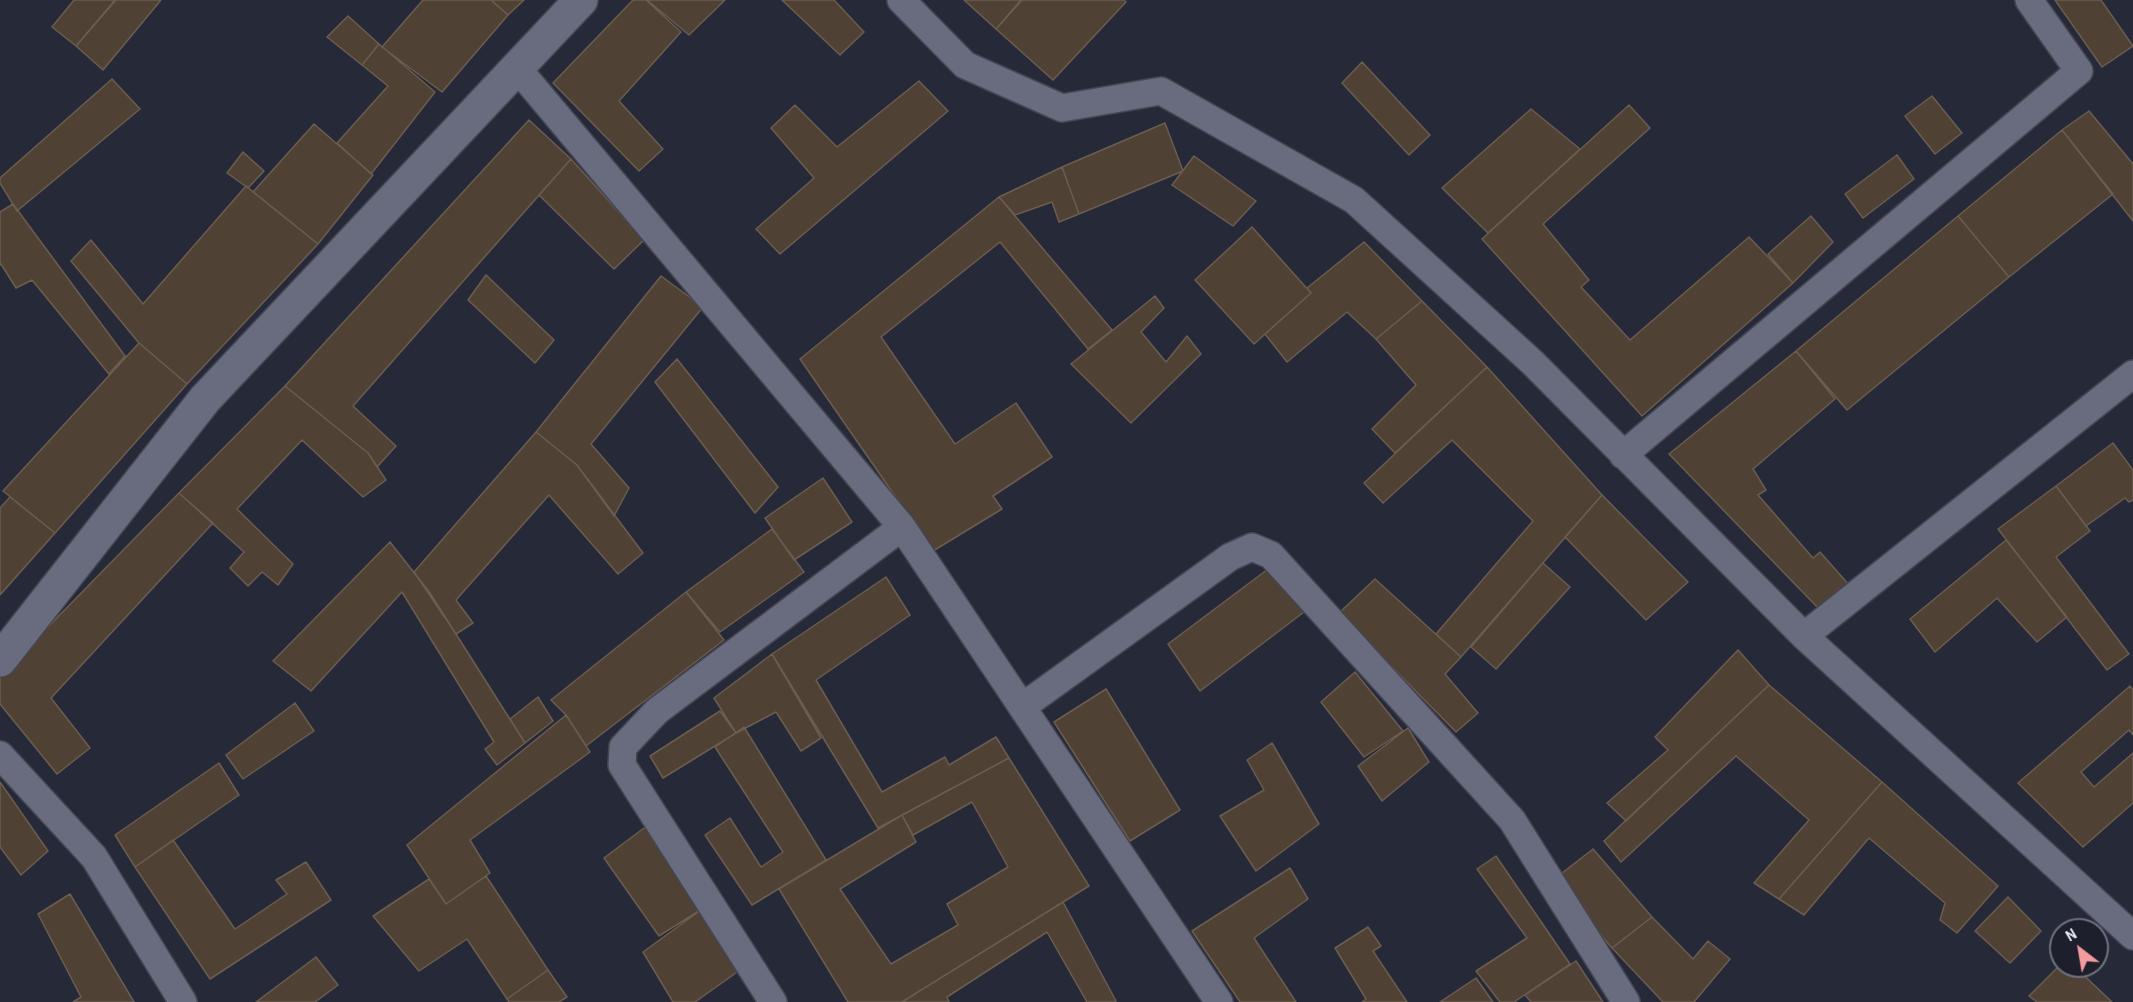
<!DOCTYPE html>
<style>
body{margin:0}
#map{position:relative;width:2133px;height:1002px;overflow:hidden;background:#262938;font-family:"Archivo Narrow",sans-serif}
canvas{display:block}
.north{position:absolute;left:2049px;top:918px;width:60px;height:60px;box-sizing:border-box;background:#1d1f2d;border:2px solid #6f717d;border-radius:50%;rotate:329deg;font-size:16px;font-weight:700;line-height:24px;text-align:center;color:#eaecf6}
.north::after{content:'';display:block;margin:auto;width:21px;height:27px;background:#f59b9d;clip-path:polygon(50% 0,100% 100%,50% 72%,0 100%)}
</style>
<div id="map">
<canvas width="2133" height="1002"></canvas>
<div class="north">N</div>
</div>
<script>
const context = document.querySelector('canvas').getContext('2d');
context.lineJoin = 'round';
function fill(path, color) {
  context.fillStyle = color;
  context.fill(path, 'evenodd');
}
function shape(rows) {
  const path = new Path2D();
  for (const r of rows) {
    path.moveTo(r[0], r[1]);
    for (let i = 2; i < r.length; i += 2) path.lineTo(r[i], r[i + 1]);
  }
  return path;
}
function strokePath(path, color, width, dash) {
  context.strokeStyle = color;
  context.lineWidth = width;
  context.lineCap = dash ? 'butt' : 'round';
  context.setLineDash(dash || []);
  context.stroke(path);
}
const building = shape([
 [74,0,115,0,76,46,52,27,74,0],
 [116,0,161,0,103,70,76,46,116,0],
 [423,0,491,0,508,15,442,92,382,47,423,0],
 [491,0,524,0,508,15,491,0],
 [633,0,646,0,681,32,619,101,663,149,639,171,553,83,633,0],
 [647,0,725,0,689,35,647,0],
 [782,0,834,0,864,32,840,55,782,0],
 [964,0,1021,0,996,29,964,0],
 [1022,0,1124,0,1126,2,1053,80,996,29,1022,0],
 [2055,0,2101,0,2133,46,2102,67,2055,0],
 [348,16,379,44,362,65,327,37,348,16],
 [379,44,435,92,371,174,337,143,388,86,362,65,379,44],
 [1362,62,1430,135,1409,155,1342,83,1362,62],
 [112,79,140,109,17,211,0,183,0,178,112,79],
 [919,81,948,111,780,254,756,229,814,178,771,128,795,105,837,147,919,81],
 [1932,96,1962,133,1935,154,1905,116,1932,96],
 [1629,105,1650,128,1543,224,1589,280,1581,287,1630,340,1749,237,1793,283,1642,416,1482,239,1629,105],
 [1531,109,1580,149,1488,233,1442,188,1531,109],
 [2089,111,2133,164,2133,221,2062,130,2089,111],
 [529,120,571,159,353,406,396,446,377,467,368,453,285,386,529,120],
 [1165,123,1183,171,1079,214,1062,167,1165,123],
 [314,124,373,175,318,244,253,192,314,124],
 [2062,130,2113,194,2009,277,1958,216,2062,130],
 [243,152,264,171,248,188,227,173,243,152],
 [1897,155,1914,179,1863,218,1845,194,1897,155],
 [1194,156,1256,201,1233,226,1172,185,1194,156],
 [571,159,644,240,614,269,539,195,571,159],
 [1062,167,1079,214,1059,222,1052,202,1015,215,999,197,1062,167],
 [246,186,318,244,187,384,139,343,71,261,91,240,143,304,246,186],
 [999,197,1112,330,1088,349,1000,242,881,337,955,444,1016,403,1052,457,993,496,1002,509,933,551,800,359,999,197],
 [13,204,125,356,109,374,32,280,16,288,1,264,0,265,0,212,13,204],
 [1811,216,1833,242,1793,283,1768,254,1811,216],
 [1958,216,2009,277,1847,410,1796,351,1958,216],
 [1252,227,1311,293,1254,344,1195,280,1252,227],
 [1364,242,1422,301,1376,339,1347,312,1287,362,1265,334,1311,293,1307,288,1364,242],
 [486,275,554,340,535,363,468,300,486,275],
 [661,276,703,307,591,444,629,488,614,516,577,465,536,432,661,276],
 [1155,296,1164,308,1141,332,1166,362,1187,336,1201,354,1131,423,1071,364,1155,296],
 [1422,301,1487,367,1395,453,1372,429,1416,385,1376,339,1422,301],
 [139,343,187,384,55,533,3,491,139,343],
 [1796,351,1835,399,1753,469,1766,490,1758,495,1813,558,1820,552,1850,586,1820,610,1669,454,1796,351],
 [677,359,778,487,755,513,655,382,677,359],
 [1487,367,1602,495,1461,657,1436,634,1533,521,1452,440,1383,503,1364,483,1487,367],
 [285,386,368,453,386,480,363,497,302,440,237,509,293,564,278,585,262,572,248,586,230,568,244,552,179,493,285,386],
 [536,432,577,465,643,553,618,574,549,495,456,600,473,623,456,634,414,572,536,432],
 [2113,443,2133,470,2133,500,2129,502,2125,498,2086,526,2056,486,2113,443],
 [823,478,852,522,794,560,765,518,823,478],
 [2056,486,2090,531,2056,557,2129,654,2107,670,1998,529,2056,486],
 [179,493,213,523,51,698,90,748,57,774,0,704,0,676,179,493],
 [1602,495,1688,582,1646,620,1565,537,1602,495],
 [10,497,55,533,0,595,0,508,10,497],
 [772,529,804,572,720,632,686,592,772,529],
 [2006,540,2067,617,2037,642,1997,598,1935,652,1910,619,2006,540],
 [390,542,430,593,525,743,497,765,485,749,494,742,402,592,311,691,273,661,390,542],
 [1543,563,1570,587,1496,669,1471,647,1543,563],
 [1268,569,1304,612,1200,691,1168,644,1268,569],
 [886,577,910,615,816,680,882,792,945,757,949,765,996,737,1009,758,878,828,772,654,886,577],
 [1375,579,1461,657,1445,674,1478,713,1456,732,1339,613,1375,579],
 [686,592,724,640,586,746,566,715,551,700,686,592],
 [1738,650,1769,685,1626,821,1607,803,1668,750,1655,737,1738,650],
 [772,654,821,738,801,751,776,712,736,733,714,698,772,654],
 [1355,672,1403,731,1364,757,1321,702,1355,672],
 [1769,685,1882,782,1779,899,1754,883,1809,820,1736,756,1621,862,1604,841,1769,685],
 [2130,686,2133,690,2133,735,2129,730,2081,772,2094,787,2133,753,2133,803,2083,847,2018,783,2130,686],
 [1106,689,1180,810,1130,841,1054,722,1106,689],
 [538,697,553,721,525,743,510,719,538,697],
 [295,703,314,731,243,779,226,755,295,703],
 [720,711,736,733,663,778,650,756,720,711],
 [566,715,590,752,470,840,490,873,446,904,407,845,566,715],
 [744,727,826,860,752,905,705,835,730,818,761,867,783,852,715,747,744,727],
 [1408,728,1429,762,1382,801,1358,766,1408,728],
 [1272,743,1319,824,1256,871,1220,816,1264,790,1247,760,1272,743],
 [1009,758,1089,886,902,1002,848,1002,779,889,902,815,1009,758],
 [972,802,1008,867,947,904,958,925,891,964,840,889,916,842,902,815,913,835,972,802],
 [219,763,239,795,135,867,115,835,219,763],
 [0,782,48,851,21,875,0,847,0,782],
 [1882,782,1998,886,1957,933,1940,920,1945,903,1869,838,1804,915,1779,899,1882,782],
 [648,825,705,907,659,936,604,858,648,825],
 [173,840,235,929,287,894,276,880,306,862,331,900,210,979,135,867,173,840],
 [1593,849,1652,917,1612,948,1553,880,1593,849],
 [1496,856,1570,964,1514,1002,1500,1002,1476,971,1527,938,1477,869,1496,856],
 [1290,868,1308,899,1254,938,1296,1002,1240,1002,1192,931,1290,868],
 [486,876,548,970,507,999,467,939,419,971,373,916,429,879,446,904,486,876],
 [70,894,134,1002,73,1002,81,997,38,914,70,894],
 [2008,897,2041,931,2010,963,1975,931,2008,897],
 [1063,902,1116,1001,1115,1002,1087,1002,1047,932,947,997,949,1002,902,1002,1063,902],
 [705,907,747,965,695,1002,673,1002,643,952,705,907],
 [1652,917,1693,959,1708,941,1730,959,1694,1002,1663,1002,1612,948,1652,917],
 [1368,927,1381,946,1373,951,1407,1002,1362,1002,1366,999,1335,948,1368,927],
 [316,957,338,985,315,1002,256,1002,316,957],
 [1576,961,1603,1002,1531,1002,1525,995,1576,961],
 [2061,964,2061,966,2074,966,2112,1002,2037,1002,2029,996,2061,964],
 [548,970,567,997,559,1002,509,1002,507,999,548,970],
 [1476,978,1493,1002,1440,1002,1476,978]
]);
const minor = shape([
 [901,0,965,65,1062,108,1161,91,1354,200,1533,363,1804,636,2133,374],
 [517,68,902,527,1219,1002],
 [1623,455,2079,71,2029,0],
 [1804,636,2133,936],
 [1022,707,1230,557,1252,547,1271,555,1512,820,1626,1002],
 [0,755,94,857,183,1002],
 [773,1002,622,765,623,747,657,711,902,527]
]);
const tertiary = shape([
 [0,660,205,399,581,0]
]);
fill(building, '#4f4235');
strokePath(building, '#6b5d50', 1.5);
strokePath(minor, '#444653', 30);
strokePath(tertiary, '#444653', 36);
strokePath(minor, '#696c7e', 27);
strokePath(tertiary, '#696c7e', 33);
</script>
